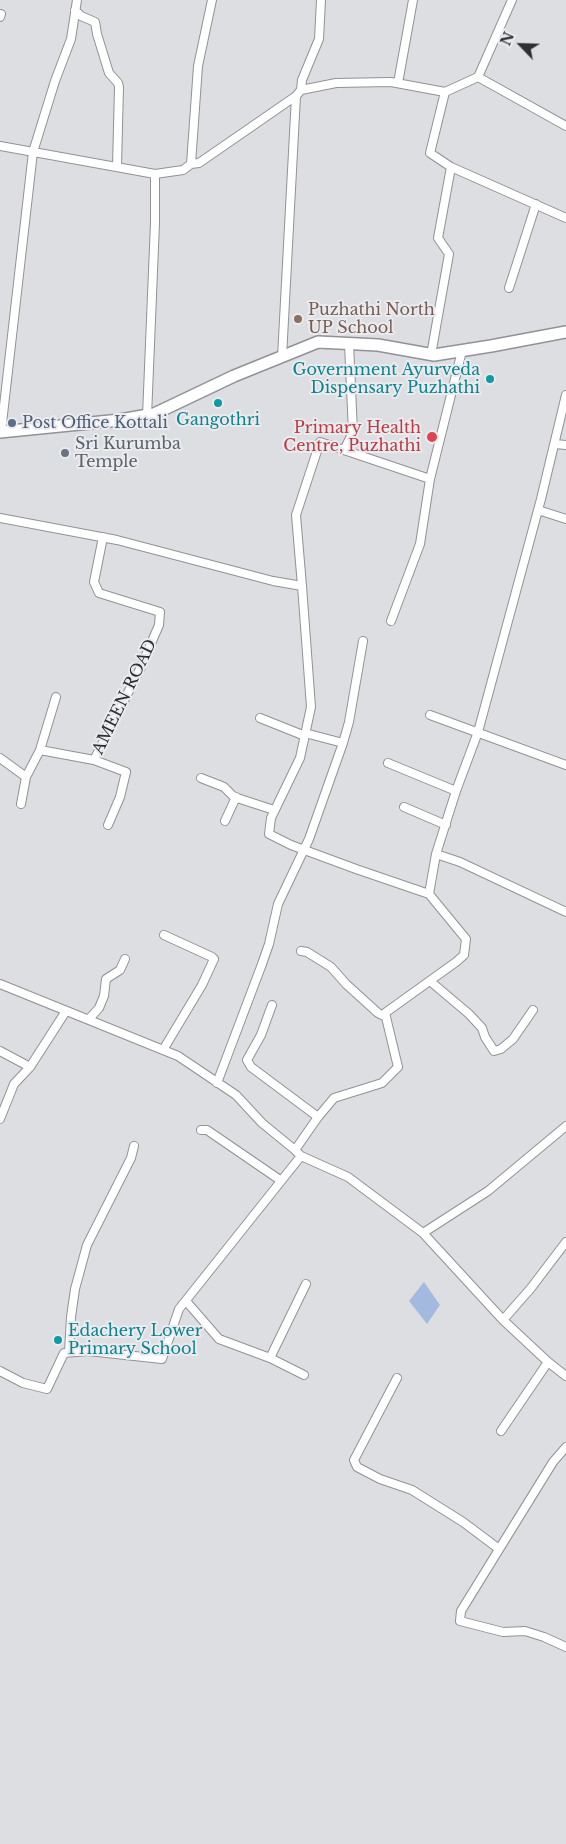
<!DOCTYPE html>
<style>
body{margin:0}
#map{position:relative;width:566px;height:1844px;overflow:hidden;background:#dddee2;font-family:"Libre Baskerville",serif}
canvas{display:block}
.north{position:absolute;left:496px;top:20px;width:50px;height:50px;-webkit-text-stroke:4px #eaebef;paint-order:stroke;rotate:294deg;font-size:14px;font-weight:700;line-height:20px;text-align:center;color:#2f2f31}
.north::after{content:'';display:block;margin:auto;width:18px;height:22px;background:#2f2f31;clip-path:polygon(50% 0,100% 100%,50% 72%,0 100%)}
</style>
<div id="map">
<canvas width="566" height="1844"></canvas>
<div class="north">N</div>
</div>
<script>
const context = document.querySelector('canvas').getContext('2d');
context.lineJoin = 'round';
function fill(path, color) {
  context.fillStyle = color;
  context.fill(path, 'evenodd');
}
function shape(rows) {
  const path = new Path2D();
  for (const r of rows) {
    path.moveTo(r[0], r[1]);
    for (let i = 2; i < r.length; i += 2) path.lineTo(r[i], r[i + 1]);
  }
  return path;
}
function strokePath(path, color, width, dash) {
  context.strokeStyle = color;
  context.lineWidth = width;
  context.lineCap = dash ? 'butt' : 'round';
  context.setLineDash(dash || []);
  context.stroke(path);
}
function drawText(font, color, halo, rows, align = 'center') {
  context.font = font + ' "Libre Baskerville",serif';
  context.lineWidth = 4;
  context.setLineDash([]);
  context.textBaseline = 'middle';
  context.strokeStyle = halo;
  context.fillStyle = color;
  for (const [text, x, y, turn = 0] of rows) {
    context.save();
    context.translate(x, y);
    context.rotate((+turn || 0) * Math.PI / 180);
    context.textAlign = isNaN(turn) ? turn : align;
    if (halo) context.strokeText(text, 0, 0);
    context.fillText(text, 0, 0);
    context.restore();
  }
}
const water = shape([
 [424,1282,440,1305,427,1324,409,1301]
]);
const minor = shape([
 [75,10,81,16,95,22,97,34,109,73,118,83,119,87,117,166],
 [0,17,1,14],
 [478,77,512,0],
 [398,83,413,0],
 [301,90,302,80,319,39,321,0],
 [0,146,155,174],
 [191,164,199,163,296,96],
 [451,167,566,218],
 [509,288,536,204],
 [431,355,449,254,438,238,451,167,430,153,445,92,478,77,566,126],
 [282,357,296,96,301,90,336,83,391,82,445,92],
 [147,416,155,223,155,174,183,170,191,164,198,66,212,0],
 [1,432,33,152,55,81,71,39,77,0],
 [555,444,566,445],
 [344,450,353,432,349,344],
 [538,510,566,519],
 [0,518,117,540,273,581,302,586,311,707,300,758,271,818,269,834,291,845,356,869,429,894],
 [302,586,296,515,320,442,430,479,462,351],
 [391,621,420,544,430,479],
 [430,715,566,765],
 [260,718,305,736],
 [305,733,343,743],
 [40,750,94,760,140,669,159,625,160,612,99,593,94,582,103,537],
 [0,758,26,777,40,750,56,697],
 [94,760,126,772,120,797,108,825],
 [388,763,456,791],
 [201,778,224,787,234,797,274,810],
 [21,804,26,777],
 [404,807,446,825],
 [225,821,236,797],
 [436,854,460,862,566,912],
 [301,951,307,952,331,967,346,984,378,1013,386,1017],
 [430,981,469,1014,482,1028,485,1037,494,1051,501,1049,513,1039,533,1010],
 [0,984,178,1056,236,1095,262,1123,295,1150],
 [272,1005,261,1035,247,1060,251,1067,318,1117],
 [89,1019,99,1008,104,996,106,979,120,970,125,959],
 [163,1050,202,985,214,959,212,957,164,935],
 [0,1051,30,1067],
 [217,1083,262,964,269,944,278,904,309,839,343,743,349,722,363,641],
 [0,1119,14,1084,30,1067,66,1011],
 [201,1130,207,1130,280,1180],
 [301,1156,348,1177,423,1233,503,1320,548,1362,566,1376],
 [423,1233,488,1191,566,1126],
 [186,1301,219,1339,270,1358,304,1375],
 [503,1320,531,1288,566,1242],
 [69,1352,71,1317,75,1289,87,1245,131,1158,134,1146],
 [270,1358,306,1284],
 [0,1371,23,1383,47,1389,64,1353,88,1351,162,1359,179,1309,301,1156,295,1150,318,1117,334,1098,382,1083,398,1067,385,1013,456,962,464,955,466,939,429,894,436,854,456,791,478,732,541,499,566,395],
 [397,1378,354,1460,357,1467,380,1479,412,1490,463,1522,499,1549],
 [501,1431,548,1362],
 [566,1447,553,1462,461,1611,460,1621,503,1632,525,1631,544,1637,566,1647]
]);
const secondary = shape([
 [0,432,120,420,154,414,234,376,318,342,378,345,434,355,491,346,566,332]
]);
const markers = [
 [298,319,5,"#8d6e63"],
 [490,379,5,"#0f9aa8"],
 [218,403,5,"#0f9aa8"],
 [12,423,5,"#5c6f8a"],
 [432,437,6,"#e0444e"],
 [65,453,5,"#6b7280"],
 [58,1340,5,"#0f9aa8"]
];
const educationNames = [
 ["Puzhathi North",308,310],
 ["UP School",308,328]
];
const cultureNames = [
 ["Government Ayurveda",480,370],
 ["Dispensary Puzhathi",480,388],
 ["Gangothri",218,420,"center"],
 ["Edachery Lower",68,1331,"left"],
 ["Primary School",68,1349,"left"]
];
const serviceNames = [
 ["Post Office Kottali",22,423]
];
const healthNames = [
 ["Primary Health",421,428],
 ["Centre, Puzhathi",421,446]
];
const worshipNames = [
 ["Sri Kurumba",75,444],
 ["Temple",75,462]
];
const streetNames = [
 ["AMEEN ROAD",125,697,-64]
];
fill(water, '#a4b9df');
strokePath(minor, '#919295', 10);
strokePath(secondary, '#919295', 14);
strokePath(minor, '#fff', 8);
strokePath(secondary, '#fff', 11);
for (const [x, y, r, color] of markers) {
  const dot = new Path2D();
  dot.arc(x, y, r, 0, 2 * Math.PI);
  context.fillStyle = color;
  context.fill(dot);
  strokePath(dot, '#eaebef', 2);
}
drawText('16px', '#785e54', '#eaebef', educationNames, 'left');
drawText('16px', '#0d838f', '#eaebef', cultureNames, 'right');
drawText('16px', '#4e5e75', '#eaebef', serviceNames, 'left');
drawText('16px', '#be3a42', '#eaebef', healthNames, 'right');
drawText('16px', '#5b616d', '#eaebef', worshipNames, 'left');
drawText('16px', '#2f2f31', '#eaebef', streetNames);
</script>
